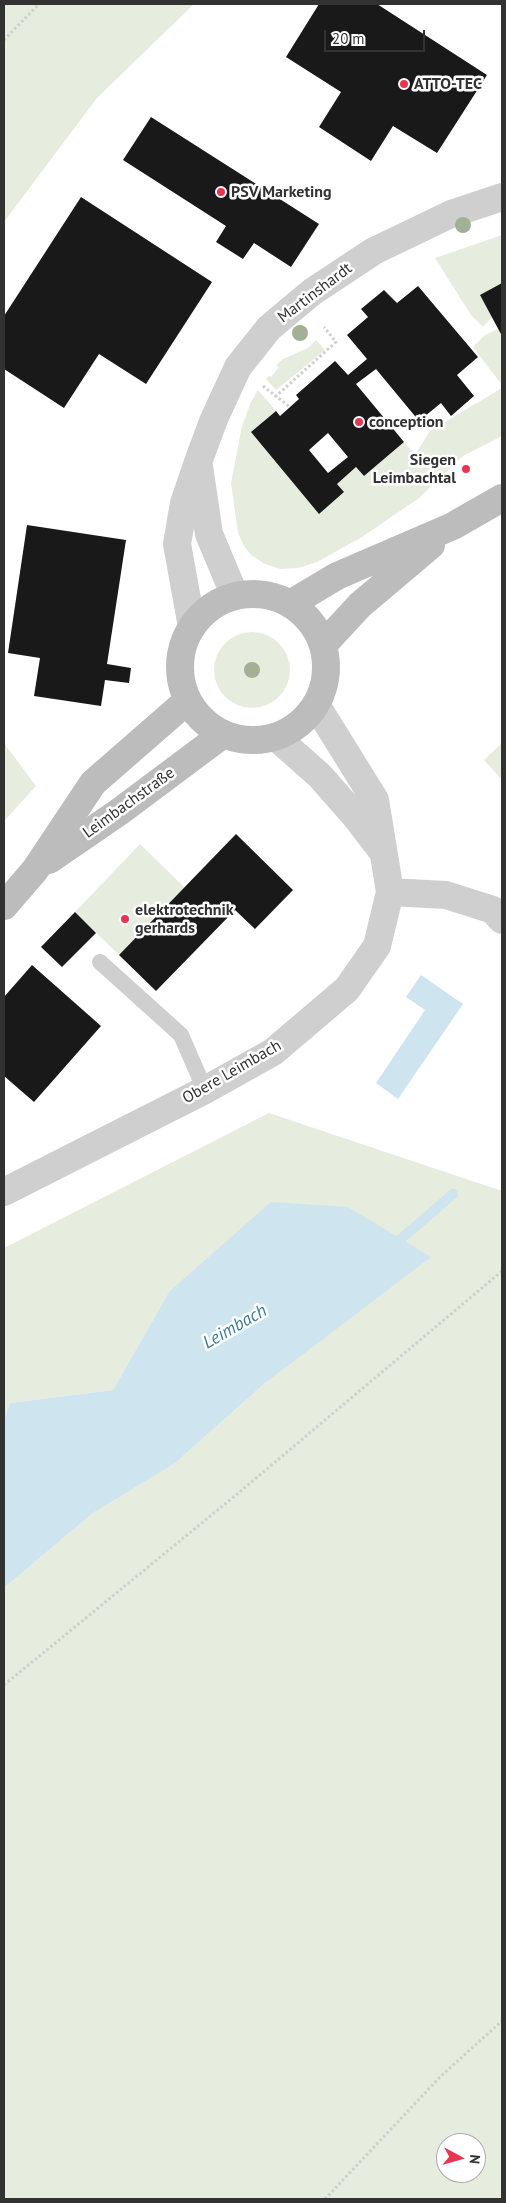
<!DOCTYPE html>
<meta charset="utf-8">
<style>
body{margin:0}
#map{position:relative;width:506px;height:2203px;overflow:hidden;background:#fff;font-family:"PT Sans",sans-serif}
canvas{display:block}
.frame{position:absolute;inset:0;border:5px solid #323232;pointer-events:none}
.north{position:absolute;left:436px;top:2133px;width:50px;height:50px;box-sizing:border-box;background:#fff;border:1px solid #adadad;border-radius:50%;rotate:96deg;font-size:14px;font-weight:700;line-height:20px;text-align:center;color:#323232}
.north::after{content:'';display:block;margin:auto;width:18px;height:22px;background:#e73750;clip-path:polygon(50% 0,100% 100%,50% 72%,0 100%)}
.scale{position:absolute;left:324px;top:30px;width:101px;height:22px;box-sizing:border-box;border:2px solid #323232;border-top:0;padding-left:6px;font-size:15px;line-height:18px;white-space:nowrap;color:#323232;-webkit-text-stroke:4px #fff;paint-order:stroke}
</style>
<div id="map">
<canvas width="506" height="2203"></canvas>
<div class="frame"></div>
<div class="north">N</div>
<div class="scale">20 m</div>
</div>
<script>
const context = document.querySelector('canvas').getContext('2d');
context.lineJoin = 'round';
function fill(path, color) {
  context.fillStyle = color;
  context.fill(path, 'evenodd');
}
function shape(rows) {
  const path = new Path2D();
  for (const r of rows) {
    if (r.length === 3) {
      path.moveTo(r[0] + r[2], r[1]);
      path.arc(r[0], r[1], r[2], 0, 2 * Math.PI);
      continue;
    }
    path.moveTo(r[0], r[1]);
    for (let i = 2; i < r.length; i += 2) path.lineTo(r[i], r[i + 1]);
  }
  return path;
}
function strokePath(path, color, width, dash) {
  context.strokeStyle = color;
  context.lineWidth = width;
  context.lineCap = dash ? 'butt' : 'round';
  context.setLineDash(dash || []);
  context.stroke(path);
}
function drawText(font, color, halo, rows, align = 'center') {
  context.font = font + ' "PT Sans",sans-serif';
  context.lineWidth = 5;
  context.setLineDash([]);
  context.textBaseline = 'middle';
  context.strokeStyle = halo;
  context.fillStyle = color;
  for (const [text, x, y, turn = 0] of rows) {
    context.save();
    context.translate(x, y);
    context.rotate((+turn || 0) * Math.PI / 180);
    context.textAlign = isNaN(turn) ? turn : align;
    if (halo) context.strokeText(text, 0, 0);
    context.fillText(text, 0, 0);
    context.restore();
  }
}
const green = shape([
 [4,4,194,4,97,98,4,222],
 [502,235,502,283,481,295,492,317,483,327,471,315,435,258],
 [498,329,502,337,502,385,473,347,485,335],
 [316,340,325,350,276,390,266,379,269,376,271,377,279,367,276,365,283,359,308,348],
 [502,388,502,436,463,456,419,498,362,537,317,562,298,568,280,569,265,564,251,555,244,546,238,533,231,483,242,426,251,402,258,390,276,411,252,432,320,513,344,492,337,484,356,467,364,476,404,442,415,455,430,431],
 [252,670,38],
 [4,743,36,786,4,821],
 [502,743,502,780,484,760],
 [140,844,184,887,119,955,75,912],
 [269,1113,502,1191,502,2199,4,2199,4,1588,93,1513,174,1464,264,1384,431,1256,169,1292,113,1390,10,1403,4,1419,4,1248],
 [446,2143,476,2143,476,2173,446,2173]
]);
const water = shape([
 [421,975,463,1004,398,1099,376,1083,425,1010,406,997],
 [271,1202,348,1207,431,1257,264,1384,174,1464,93,1513,4,1588,4,1419,10,1403,113,1390,169,1292]
]);
const stream = shape([
 [390,1245,401,1239,453,1194]
]);
const building = shape([
 [319,4,377,4,487,75,437,153,393,126,371,161,319,127,341,92,286,57],
 [151,117,319,224,291,267,254,243,243,259,216,242,226,226,123,160],
 [81,197,212,282,146,384,99,354,64,408,4,369,4,316],
 [502,283,502,336,480,295],
 [418,286,478,357,457,375,474,396,451,416,441,403,419,421,376,369,356,384,404,442,364,476,356,467,337,484,344,492,319,514,251,432,276,411,280,416,299,399,296,395,335,361,348,375,367,359,347,335,368,317,361,309,384,290,397,303],
 [328,433,348,457,328,473,309,450],
 [27,525,126,540,107,664,131,668,129,683,105,680,101,706,34,696,40,658,8,653],
 [236,834,293,890,255,929,235,910,156,991,119,955],
 [75,912,96,933,62,967,41,947],
 [32,965,101,1026,34,1102,4,1076,4,997]
]);
const path = shape([
 [4,40,39,4],
 [263,386,290,407],
 [275,397,336,342,324,327],
 [4,1685,236,1495,502,1271],
 [325,2199,441,2076,502,2021]
]);
const lane = shape([
 [100,962,181,1035,205,1090]
]);
const street = shape([
 [199,466,209,534,235,596],
 [192,627,177,544,184,503,198,462,214,419,238,367,269,328,312,292,374,251,451,214,502,197],
 [276,737,320,776,356,817,382,851],
 [390,892,446,895,493,910,502,920],
 [4,1192,205,1090,273,1052,347,989,377,946,390,892,375,800,316,705]
]);
const secondary = shape([
 [253,667,73],
 [290,604,337,576,453,526,502,498],
 [323,645,360,605,431,545],
 [49,860,119,812,222,735],
 [4,906,35,870,93,783,187,701]
]);
const trees = [
 [463,225],
 [300,333],
 [252,670]
];
const markers = [
 [404,84,5,"#e73750"],
 [221,192,5,"#e73750"],
 [359,422,5,"#e73750"],
 [466,469,5,"#e73750"],
 [125,919,5,"#e73750"]
];
const poiNames = [
 ["ATTO-TEC",414,84],
 ["PSV Marketing",231,192],
 ["conception",369,422],
 ["Siegen",456,460,"right"],
 ["Leimbachtal",456,478,"right"],
 ["elektrotechnik",135,910],
 ["gerhards",135,928]
];
const streetNames = [
 ["Martinshardt",315,293,-37],
 ["Leimbachstraße",129,803,-36],
 ["Obere Leimbach",232,1072,-30]
];
const waterNames = [
 ["Leimbach",235,1327,-30]
];
fill(green, '#e6ecde');
fill(water, '#cee4ee');
strokePath(stream, '#cee4ee', 10);
fill(building, '#191919');
strokePath(path, '#cfcfcf', 3, [2.5, 2.5]);
strokePath(lane, '#cfcfcf', 16);
strokePath(street, '#cfcfcf', 28);
strokePath(secondary, '#bcbcbc', 28);
context.fillStyle = '#a4b095';
for (const [x, y] of trees) {
  context.beginPath();
  context.arc(x, y, 8, 0, 2 * Math.PI);
  context.fill();
}
for (const [x, y, r, color] of markers) {
  const dot = new Path2D();
  dot.arc(x, y, r, 0, 2 * Math.PI);
  context.fillStyle = color;
  context.fill(dot);
  strokePath(dot, '#fff', 2);
}
drawText('bold 16px', '#323232', '#fff', poiNames, 'left');
drawText('16px', '#323232', '#fff', streetNames);
drawText('italic 18px', '#3e7a96', '#fff', waterNames);
</script>
